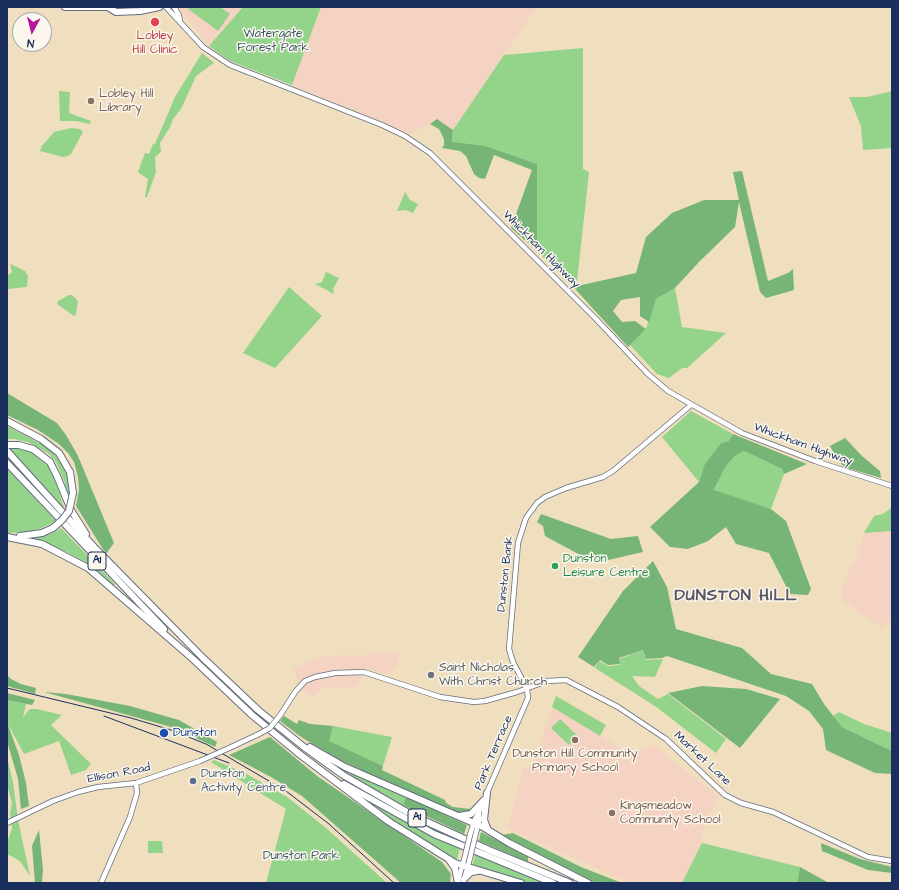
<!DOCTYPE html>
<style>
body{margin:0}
#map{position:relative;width:899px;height:890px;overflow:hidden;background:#efdfbf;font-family:"Architects Daughter",sans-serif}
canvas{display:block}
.frame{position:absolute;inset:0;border:8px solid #1b2f5e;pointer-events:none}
.north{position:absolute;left:12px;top:12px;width:40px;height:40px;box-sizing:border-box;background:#fbf7ec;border:1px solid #a1a7b3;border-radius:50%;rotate:187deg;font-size:11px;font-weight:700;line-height:16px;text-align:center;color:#1b2f5e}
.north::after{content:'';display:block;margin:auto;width:14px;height:18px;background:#b5179e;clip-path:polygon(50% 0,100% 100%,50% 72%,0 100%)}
</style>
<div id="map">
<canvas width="899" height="890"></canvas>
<div class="frame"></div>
<div class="north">N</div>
</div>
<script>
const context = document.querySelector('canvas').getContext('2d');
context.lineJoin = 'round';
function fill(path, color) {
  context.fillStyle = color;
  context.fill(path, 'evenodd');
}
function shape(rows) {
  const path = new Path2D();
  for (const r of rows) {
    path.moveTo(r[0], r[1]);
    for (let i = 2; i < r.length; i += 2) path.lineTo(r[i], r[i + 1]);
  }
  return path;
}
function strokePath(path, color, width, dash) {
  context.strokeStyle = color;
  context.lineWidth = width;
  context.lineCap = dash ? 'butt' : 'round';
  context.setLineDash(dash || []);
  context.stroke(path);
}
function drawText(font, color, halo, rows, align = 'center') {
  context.font = font + ' "Architects Daughter",sans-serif';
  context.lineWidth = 3;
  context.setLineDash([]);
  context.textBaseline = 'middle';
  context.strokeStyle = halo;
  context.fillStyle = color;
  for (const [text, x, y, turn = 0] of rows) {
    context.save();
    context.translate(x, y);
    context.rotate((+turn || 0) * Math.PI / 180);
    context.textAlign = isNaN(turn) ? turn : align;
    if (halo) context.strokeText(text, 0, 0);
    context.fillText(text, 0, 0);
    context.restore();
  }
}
const built = shape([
 [178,7,243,7,209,46],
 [321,7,537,7,453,130,437,119,411,134,292,85],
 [892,531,892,621,881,628,844,601,841,590,849,575,848,569,856,559,864,533],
 [400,652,398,664,387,675,366,669,356,687,323,687,314,698,301,690,293,669,313,659,331,655,372,655,373,653],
 [552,707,631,754,653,744,719,797,701,834,702,843,682,883,629,883,507,828,523,769,533,764]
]);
const green = shape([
 [190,7,220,7,230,14,218,31,188,9],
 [243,7,321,7,292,85,230,61,209,46],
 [583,48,583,169,589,172,576,290,537,251,537,164,452,142,453,130,504,55],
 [202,53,214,63,196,76,181,109,173,119,170,127,160,143,161,152,155,157,156,172,147,197,145,197,148,179,138,172,145,153,149,154,153,144,155,144,175,97],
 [59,91,70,92,69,113,91,121,90,124,76,121,60,121],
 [892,91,892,148,863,150,861,126,849,97,867,97],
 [71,128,80,129,83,132,71,154,68,156,63,157,40,151,42,146,54,132],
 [405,192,410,200,418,204,413,213,406,210,397,211],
 [10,264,25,271,28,276,27,287,8,289,7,276,12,272],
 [326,272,339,278,333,289,334,294,315,284,322,282],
 [289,287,322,316,275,368,243,353],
 [675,288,682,327,726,333,687,368,682,368,669,378,657,374,630,345,646,329,656,299],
 [69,295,72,295,78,301,76,314,74,316,57,304,58,301],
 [691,411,733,434,729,441,721,443,706,464,699,482,662,437],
 [7,426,45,446,63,463,70,480,71,489,69,496,67,498,65,483,56,462,49,454,28,442,14,439,7,439],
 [9,448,29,450,49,467,58,488,64,508,64,510],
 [744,451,782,469,784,474,771,509,714,491,726,466,736,455],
 [7,468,56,521,33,532,7,533],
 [892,507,892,531,864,533,874,516,883,514],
 [61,528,115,584,114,586,91,565,67,552,33,538,51,534],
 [643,650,646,660,663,659,655,677,632,676,639,686,658,699,668,694,726,739,716,753,655,706,595,668,599,661,608,666,620,665,619,659],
 [556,696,606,725,600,736,552,707],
 [7,700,26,704,23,717,30,709,37,709,62,715,51,725,91,764,86,770,71,775,59,741,24,754,7,722],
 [839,712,864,724,892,733,892,751,842,727,833,716],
 [560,719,578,736,569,745,551,728],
 [333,726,392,737,383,766,328,741],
 [7,757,13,782,18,820,30,876,20,861,7,854,7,843,12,828,10,813,12,803,7,785],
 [214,760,245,773,287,797,326,828,387,883,266,883,286,809,211,762],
 [351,772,406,797,403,805,350,775],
 [367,800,410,825,460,848,457,860,383,814,366,803],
 [148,841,162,841,163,853,148,853],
 [702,843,800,867,797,883,682,883],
 [475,855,545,883,528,883,472,866]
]);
const forest = shape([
 [437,119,453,130,452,142,485,146,537,164,537,251,511,228,532,170,494,155,485,179,479,178,474,174,466,156,460,151,442,148,444,145,444,139,439,129,430,124],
 [742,171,768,281,788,273,793,269,794,290,766,298,760,292,739,202,735,227,699,262,675,288,656,299,649,322,640,316,640,297,621,300,613,311,622,322,635,321,646,329,628,347,576,290,577,286,636,273,646,237,672,213,704,200,739,200,733,172],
 [7,393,57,423,66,435,78,456,114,543,106,554,76,506,79,490,78,477,74,462,68,453,59,444,38,430,7,415],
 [733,434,807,464,784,474,782,469,744,451,736,455,726,466,714,490,771,509,786,521,811,589,808,595,790,594,769,553,736,544,726,527,708,541,688,549,670,547,650,527,699,482,705,464,721,443,729,441],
 [845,438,862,456,880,471,881,478,844,467,837,459,830,446],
 [541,514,611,539,638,536,643,552,595,563,545,536,543,526,537,522],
 [653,561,667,587,676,629,742,648,771,674,812,684,824,704,842,727,892,751,892,774,875,773,826,750,823,729,809,711,786,696,667,656,662,658,646,659,643,650,619,658,620,664,608,665,600,660,594,667,578,657,623,591],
 [7,675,11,679,21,684,36,688,35,694,7,686],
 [702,686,746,689,780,699,740,748,668,693],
 [44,692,66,694,130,706,179,720,217,742,215,747,175,728],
 [7,693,35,700,32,705,7,700],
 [284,716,297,724,299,720,310,724,333,726,329,741,383,766,382,770,445,800,446,803,453,807,471,809,464,815,444,809,342,761,301,737,280,721],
 [7,722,19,755,26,783,29,806,21,809,18,779,7,741],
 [270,737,317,776,442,862,451,874,450,883,401,883,302,796,271,777,229,755],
 [406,797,467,825,464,834,403,805],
 [39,830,43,870,42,883,35,883,32,846],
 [481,832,528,856,528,862,479,841],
 [513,833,581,867,622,883,595,883,502,835],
 [821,843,860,859,892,867,892,873,868,870,822,851],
 [800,867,829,883,797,883]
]);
const secondary = shape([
 [166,7,203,47,230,65,382,125,405,136,430,153,596,319,648,374,668,391,742,433,815,461,892,486],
 [174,7,179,15,180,21],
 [281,714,295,692,305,681,315,677,335,673,364,672,440,697,474,702,485,701,517,692,547,681,566,680,618,707,666,739,725,795,741,803,773,812,868,857,892,861],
 [227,749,257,735],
 [486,795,528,698,527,689,513,662,509,649,518,543,526,518,537,503,545,497,566,488,603,477,613,471,691,405],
 [7,823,53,801,78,792,98,787,136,783,200,761],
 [470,835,475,819,479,812],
 [475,837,479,821,479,812,483,802],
 [458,881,465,856],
 [101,883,130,817,137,793,136,783],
 [463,883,470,858]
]);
const highway = shape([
 [65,7,110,7],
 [108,7,116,12,140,11,159,7],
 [7,421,41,439,59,453,70,472,73,493],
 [7,445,19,445,33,449,50,462,57,476,71,510,86,534],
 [7,451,94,547,202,657,258,710,304,747,343,775,414,816,489,850,570,883],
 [7,463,164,629],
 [20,536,42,533],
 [7,537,42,544,88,568,193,659,252,715,298,753,388,821,455,863,521,883],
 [310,747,345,767,483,827,509,843,588,883],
 [344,784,434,834,553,883],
 [487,793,484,820,488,830],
 [459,816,471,814,484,800],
 [450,861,455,868,458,883],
 [464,879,471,872,478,871]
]);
const rail = shape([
 [7,688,131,718,171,730,206,744,286,791,329,824,394,883],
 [104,716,229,763]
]);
const secondaryBridge = shape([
 [257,735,270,728,281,714],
 [200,761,227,749],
 [465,856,470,835],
 [470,858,475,837]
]);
const highwayBridge = shape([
 [42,533,53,528,62,520,69,511,73,493]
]);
const markers = [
 [155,22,5,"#e0444e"],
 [91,101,4,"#8d6e63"],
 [555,566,4,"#2e9e5b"],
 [431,675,4,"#6b7280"],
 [164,733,5,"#1a4fb4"],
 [575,740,4,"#8d6e63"],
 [193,781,4,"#5c6f8a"],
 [612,813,4,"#8d6e63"]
];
const shields = [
 [97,561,18],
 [417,818,18]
];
const shieldNames = [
 ["A1",97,561],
 ["A1",417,818]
];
const parkNames = [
 ["Watergate",273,34],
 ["Forest Park",273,48],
 ["Dunston Park",301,856]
];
const healthNames = [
 ["Lobley",155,36],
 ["Hill Clinic",155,50]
];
const educationNames = [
 ["Lobley Hill",99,94],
 ["Library",99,108],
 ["Dunston Hill Community",575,754,"center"],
 ["Primary School",575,768,"center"],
 ["Kingsmeadow",620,806],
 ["Community School",620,820]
];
const streetNames = [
 ["Whickham Highway",541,250,45],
 ["Whickham Highway",803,445,20],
 ["Dunston Bank",506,574,-84],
 ["Park Terrace",494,753,-67],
 ["Market Lane",702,759,43],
 ["Ellison Road",119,774,-11]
];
const leisureNames = [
 ["Dunston",563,559],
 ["Leisure Centre",563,573]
];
const worshipNames = [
 ["Saint Nicholas",439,668],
 ["With Christ Church",439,682]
];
const transitNames = [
 ["Dunston",173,733]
];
const serviceNames = [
 ["Dunston",201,774],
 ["Activity Centre",201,788]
];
const districtNames = [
 ["DUNSTON HILL",736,597]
];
fill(built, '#f5d3c2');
fill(green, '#93d38a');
fill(forest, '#76b576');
strokePath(secondary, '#656d80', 6);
strokePath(highway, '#656d80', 8);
strokePath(secondary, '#fff', 4.5);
strokePath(highway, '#fff', 6);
strokePath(rail, '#1b2f5e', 1);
strokePath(secondaryBridge, '#656d80', 6, []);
strokePath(highwayBridge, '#656d80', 8, []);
strokePath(secondaryBridge, '#fff', 4.5);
strokePath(highwayBridge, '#fff', 6);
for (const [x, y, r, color] of markers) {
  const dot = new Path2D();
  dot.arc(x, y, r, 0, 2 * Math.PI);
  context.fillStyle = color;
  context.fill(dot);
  strokePath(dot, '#fbf7ec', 1.5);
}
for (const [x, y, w] of shields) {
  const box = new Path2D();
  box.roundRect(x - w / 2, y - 9, w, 18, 3);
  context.fillStyle = '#fbf7ec';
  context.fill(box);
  strokePath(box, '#1b2f5e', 1);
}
drawText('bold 11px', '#1b2f5e', null, shieldNames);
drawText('12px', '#395869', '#fbf7ec', parkNames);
drawText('12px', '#be3a42', '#fbf7ec', healthNames);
drawText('12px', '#785e54', '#fbf7ec', educationNames, 'left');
drawText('12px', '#1b2f5e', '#fbf7ec', streetNames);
drawText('12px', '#27864d', '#fbf7ec', leisureNames, 'left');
drawText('12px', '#5b616d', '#fbf7ec', worshipNames, 'left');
drawText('12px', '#164399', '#fbf7ec', transitNames, 'left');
drawText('12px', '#4e5e75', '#fbf7ec', serviceNames, 'left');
context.letterSpacing = '1px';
drawText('bold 16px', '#585665', '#fbf7ec', districtNames);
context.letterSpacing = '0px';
</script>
